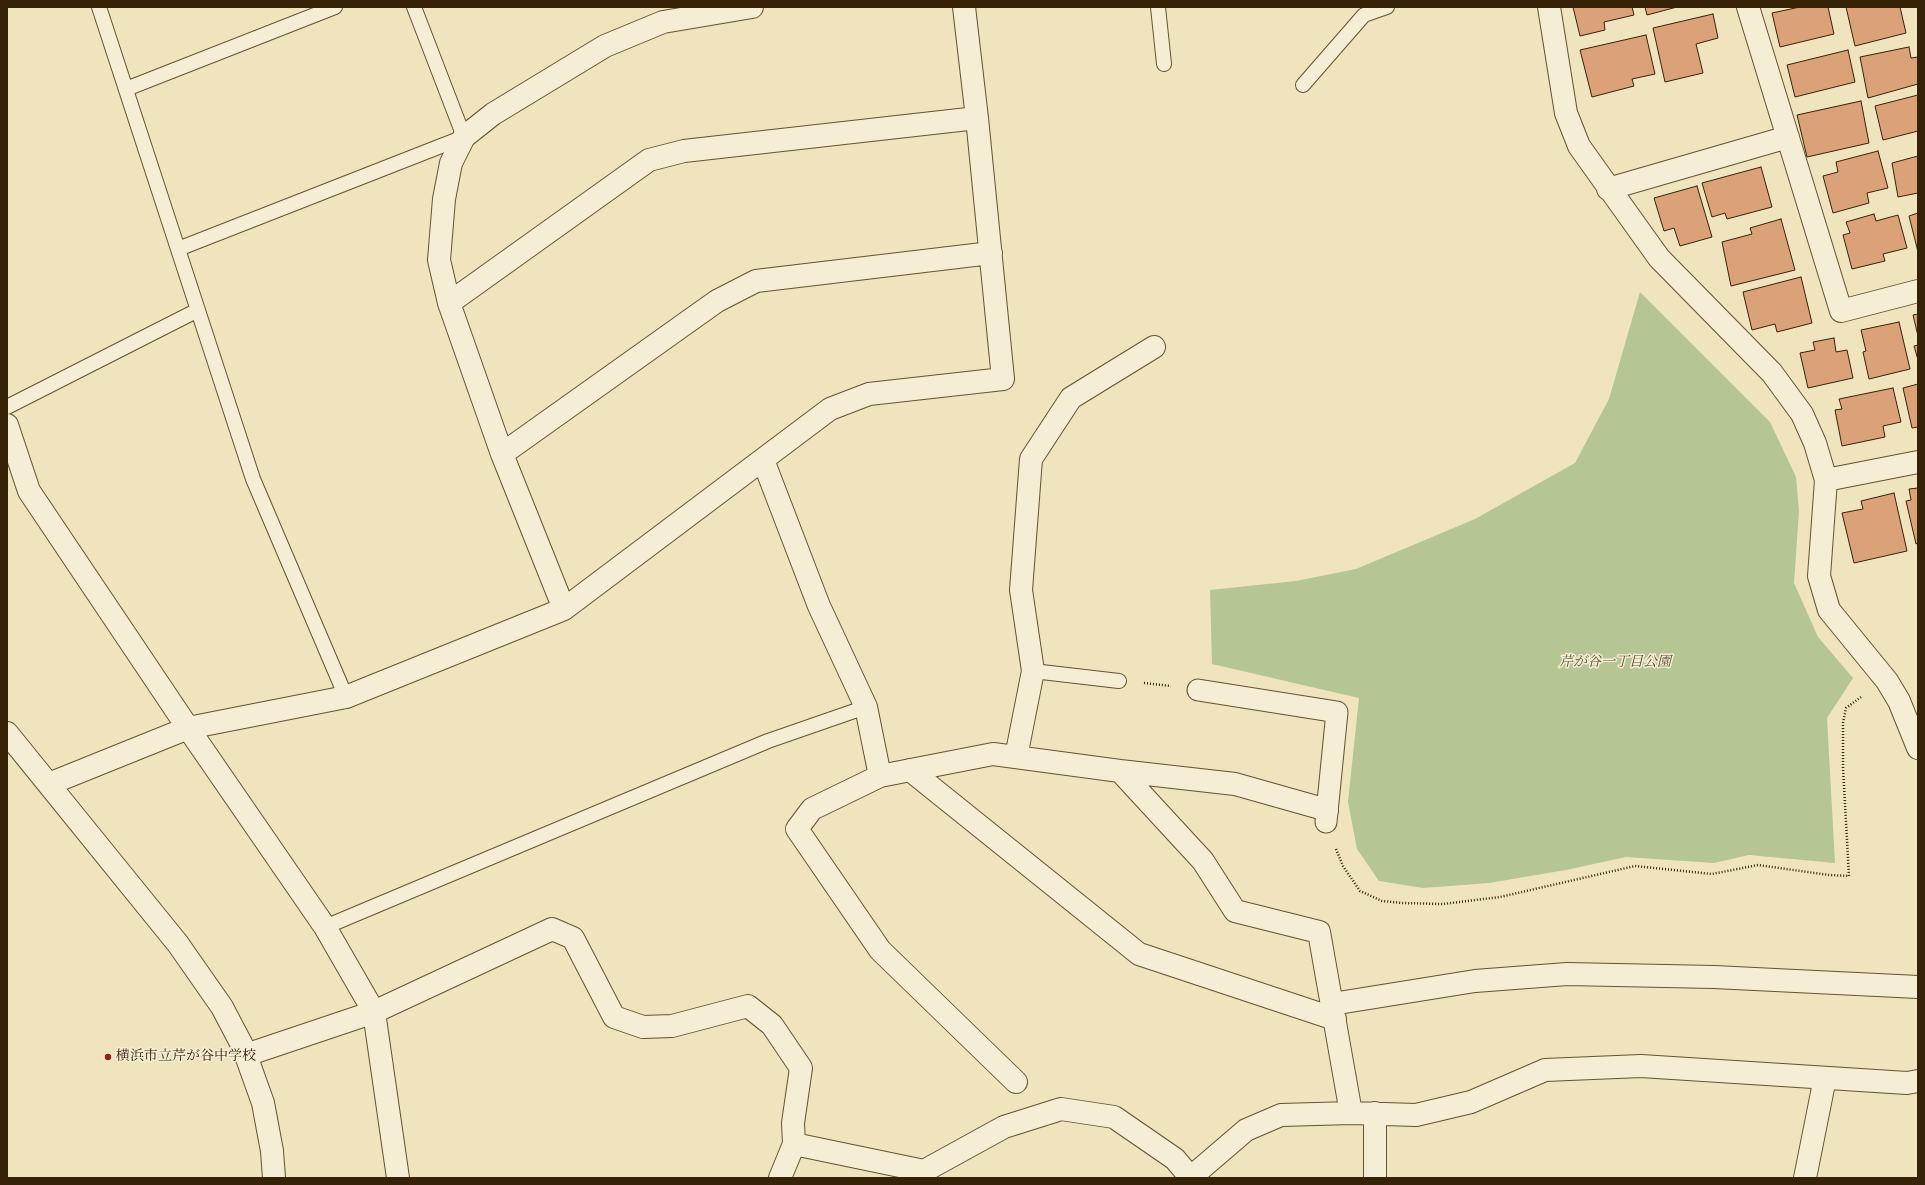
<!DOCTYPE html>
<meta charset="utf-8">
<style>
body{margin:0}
#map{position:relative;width:1925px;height:1185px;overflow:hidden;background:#efe4bd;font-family:Vollkorn,serif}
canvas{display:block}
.frame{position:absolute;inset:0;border:8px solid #362207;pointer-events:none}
</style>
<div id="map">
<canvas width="1925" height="1185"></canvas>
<div class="frame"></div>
</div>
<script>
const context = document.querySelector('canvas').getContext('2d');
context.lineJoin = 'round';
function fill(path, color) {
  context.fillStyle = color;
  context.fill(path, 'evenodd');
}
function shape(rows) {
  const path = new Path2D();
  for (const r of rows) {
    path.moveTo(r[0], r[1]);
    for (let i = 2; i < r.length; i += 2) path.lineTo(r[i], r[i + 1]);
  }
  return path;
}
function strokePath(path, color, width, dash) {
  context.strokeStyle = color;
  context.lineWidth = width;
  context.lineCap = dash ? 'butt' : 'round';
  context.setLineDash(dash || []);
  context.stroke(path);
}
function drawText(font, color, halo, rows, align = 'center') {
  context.font = font + ' Vollkorn,"Noto Serif JP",serif';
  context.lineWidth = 3;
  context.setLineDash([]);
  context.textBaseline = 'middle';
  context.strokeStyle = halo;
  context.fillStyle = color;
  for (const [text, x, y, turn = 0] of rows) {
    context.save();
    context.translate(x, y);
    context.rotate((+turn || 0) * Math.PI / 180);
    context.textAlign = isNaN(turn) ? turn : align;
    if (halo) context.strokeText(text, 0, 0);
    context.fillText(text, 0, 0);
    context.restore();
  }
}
const green = shape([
 [1640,292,1770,422,1796,477,1799,511,1794,583,1818,637,1853,678,1827,718,1835,863,1749,855,1714,863,1626,857,1566,870,1489,883,1423,888,1379,881,1357,849,1348,802,1359,698,1212,664,1210,590,1296,581,1356,569,1475,519,1575,463,1609,399]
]);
const building = shape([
 [1573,7,1632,7,1634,15,1604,22,1605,30,1580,36,1573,7],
 [1645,7,1677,7,1647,15,1645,7],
 [1800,7,1828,7,1834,34,1780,47,1772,13,1800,7],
 [1846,7,1900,7,1906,33,1855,46,1846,7],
 [1713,14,1718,38,1696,44,1703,73,1665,82,1653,28,1713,14],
 [1646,35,1655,74,1632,79,1634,86,1592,97,1580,50,1646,35],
 [1909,47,1911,58,1918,57,1918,84,1868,98,1860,57,1909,47],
 [1848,50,1855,82,1795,97,1787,65,1848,50],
 [1918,95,1918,131,1883,140,1875,106,1918,95],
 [1861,101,1869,143,1807,157,1797,115,1861,101],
 [1878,151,1888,188,1867,193,1869,203,1833,213,1823,176,1838,172,1836,162,1878,151],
 [1918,156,1918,193,1898,197,1892,163,1918,156],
 [1761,167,1772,207,1727,219,1725,213,1712,217,1702,183,1761,167],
 [1697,186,1712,237,1680,246,1674,228,1664,231,1654,198,1697,186],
 [1918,213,1918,252,1909,216,1918,213],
 [1874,214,1876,221,1898,215,1907,248,1883,254,1885,261,1852,269,1843,235,1850,233,1846,222,1874,214],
 [1781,219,1795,270,1731,286,1722,242,1752,234,1750,228,1781,219],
 [1801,277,1812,323,1777,332,1775,324,1752,330,1743,292,1801,277],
 [1918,314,1918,336,1913,315,1918,314],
 [1899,322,1910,369,1869,379,1863,352,1866,351,1861,330,1899,322],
 [1834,338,1836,352,1847,350,1853,378,1808,388,1800,353,1815,350,1813,342,1834,338],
 [1918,345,1918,360,1914,346,1918,345],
 [1918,384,1918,427,1912,428,1903,388,1918,384],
 [1893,388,1901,422,1883,426,1885,437,1842,446,1835,410,1842,409,1839,399,1893,388],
 [1918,488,1918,543,1916,544,1906,501,1911,500,1909,489,1918,488],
 [1894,493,1907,551,1854,563,1842,513,1863,509,1861,501,1894,493]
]);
const path = shape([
 [1144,683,1171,686],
 [1336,849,1343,866,1360,891,1382,901,1403,903,1443,904,1500,897,1635,866,1712,874,1758,865,1829,875,1849,876,1843,768,1843,723,1846,708,1861,697]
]);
const service = shape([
 [99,7,253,479,346,697],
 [1158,7,1164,64],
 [1303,85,1364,15,1387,7],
 [126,89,335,7],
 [178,249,464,137,414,7],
 [7,407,198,310],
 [1033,671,1119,681],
 [325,927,768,741,866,707]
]);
const pedestrian = shape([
 [1198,690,1337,712,1326,822]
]);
const minor = shape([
 [1549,7,1566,113,1579,146,1659,258,1772,373,1802,414,1815,443,1826,480,1819,576,1829,610,1887,681,1899,701,1918,748],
 [1748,7,1841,311,1918,291],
 [1608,189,1788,137],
 [449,303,649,160,684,151,977,118],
 [7,425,29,491,188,728,325,927,374,1012,398,1178],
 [502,454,717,301,756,281,991,253],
 [763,460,819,606,866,707,880,776],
 [1826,480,1918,462],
 [564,609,502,454,449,303,439,260,444,199,451,163,464,137,493,114,605,46,663,22,752,7],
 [1016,757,1033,671,1021,590,1031,459,1071,398,1154,347],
 [910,770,1139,954,1335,1019],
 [1120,771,1235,784,1327,810],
 [49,784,188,728,346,697,564,609,830,409,869,394,1003,379,977,118,964,7],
 [1332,1004,1475,981,1567,974,1714,977,1918,987],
 [246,1055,374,1012,552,929,573,938,614,1017,643,1027,672,1026,748,1006,772,1025,801,1068,793,1123,794,1144],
 [1016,1082,880,950,797,829,812,809,880,776,993,754,1120,771,1203,861,1235,911,1319,932,1351,1113],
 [780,1178,794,1144,924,1171],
 [922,1178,924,1171,1004,1127,1061,1109,1114,1117,1175,1159,1190,1177],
 [1190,1178,1246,1130,1281,1115,1351,1113,1416,1115,1471,1102,1545,1070,1641,1066,1907,1083,1918,1081],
 [1375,1178,1375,1113],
 [1805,1178,1825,1078]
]);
const tertiary = shape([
 [7,733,178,944,222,1007,243,1047,263,1103,272,1151,274,1178]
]);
const markers = [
 [108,1057,4,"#8f2418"]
];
const parkNames = [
 ["芹が谷一丁目公園",1615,663]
];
const poiNames = [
 ["横浜市立芹が谷中学校",116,1057]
];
fill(green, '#b5c594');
fill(building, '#dba179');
strokePath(building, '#362207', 1);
strokePath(service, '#645234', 16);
strokePath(pedestrian, '#645234', 23);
strokePath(minor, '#645234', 24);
strokePath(tertiary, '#645234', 24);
strokePath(path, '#362207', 2.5, [1, 2]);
strokePath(service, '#f5edd4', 14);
strokePath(pedestrian, '#f5edd4', 21);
strokePath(minor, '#f5edd4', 22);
strokePath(tertiary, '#f5edd4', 22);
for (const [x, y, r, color] of markers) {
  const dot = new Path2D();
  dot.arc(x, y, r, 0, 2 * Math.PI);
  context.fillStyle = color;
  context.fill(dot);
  strokePath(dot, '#f5edd4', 1.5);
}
drawText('italic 14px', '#5c5331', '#f5edd4', parkNames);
drawText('14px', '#362207', '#f5edd4', poiNames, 'left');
</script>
